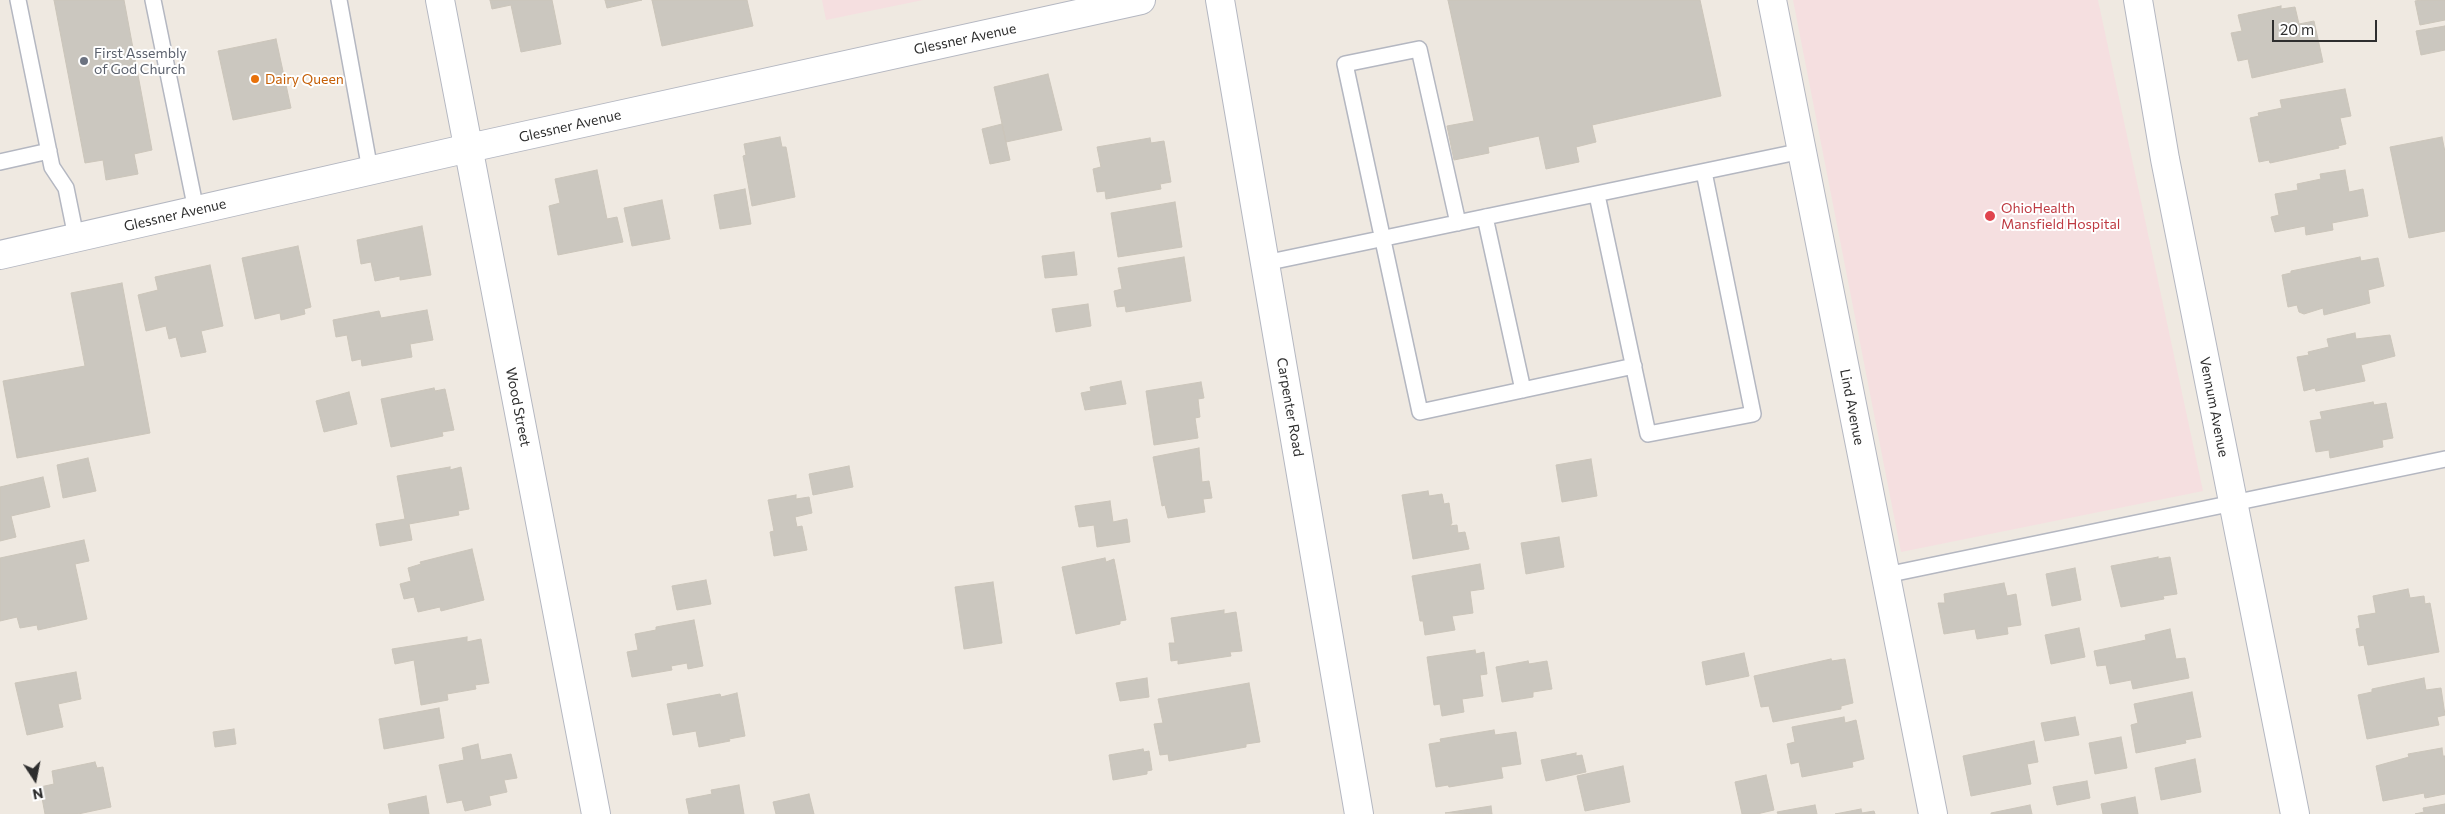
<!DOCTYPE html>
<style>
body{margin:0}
#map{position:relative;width:2445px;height:814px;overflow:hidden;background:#efe9e1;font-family:Commissioner,sans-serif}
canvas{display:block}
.north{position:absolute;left:10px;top:754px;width:50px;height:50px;-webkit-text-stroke:4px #fff;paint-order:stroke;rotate:169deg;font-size:14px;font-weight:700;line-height:20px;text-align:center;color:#2e2e2e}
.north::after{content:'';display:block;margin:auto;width:18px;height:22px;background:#2e2e2e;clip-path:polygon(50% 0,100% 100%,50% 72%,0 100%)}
.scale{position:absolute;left:2272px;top:20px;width:105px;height:22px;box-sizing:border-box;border:2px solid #2e2e2e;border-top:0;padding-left:6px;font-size:15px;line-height:18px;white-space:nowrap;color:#2e2e2e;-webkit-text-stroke:4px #fff;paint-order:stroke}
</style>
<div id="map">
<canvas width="2445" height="814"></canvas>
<div class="north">N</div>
<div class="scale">20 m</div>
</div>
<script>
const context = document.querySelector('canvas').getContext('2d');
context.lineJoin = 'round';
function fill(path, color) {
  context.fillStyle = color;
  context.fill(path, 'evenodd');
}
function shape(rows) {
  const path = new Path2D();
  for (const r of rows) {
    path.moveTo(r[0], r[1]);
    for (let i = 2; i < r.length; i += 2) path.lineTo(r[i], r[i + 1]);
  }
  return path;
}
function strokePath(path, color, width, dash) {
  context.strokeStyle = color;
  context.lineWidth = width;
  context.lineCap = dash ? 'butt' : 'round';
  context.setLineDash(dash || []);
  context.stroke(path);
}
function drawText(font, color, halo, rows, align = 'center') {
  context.font = font + ' Commissioner,sans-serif';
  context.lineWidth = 4;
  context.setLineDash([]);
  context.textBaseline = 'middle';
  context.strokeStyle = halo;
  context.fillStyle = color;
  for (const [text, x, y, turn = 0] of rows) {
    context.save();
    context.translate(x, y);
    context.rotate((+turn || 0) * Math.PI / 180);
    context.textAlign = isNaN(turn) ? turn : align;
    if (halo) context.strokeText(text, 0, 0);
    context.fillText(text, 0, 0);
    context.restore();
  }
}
const medical = shape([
 [822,0,923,0,826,20],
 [1793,0,2098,0,2203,491,1901,552]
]);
const building = shape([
 [54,0,124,0,152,150,134,154,138,174,106,180,103,160,85,163,54,0],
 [490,0,552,0,561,44,521,52,511,5,492,9,490,0],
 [605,0,642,0,607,8,605,0],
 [652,0,747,0,753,26,662,46,652,0],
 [1448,0,1700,0,1721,96,1592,125,1596,142,1576,147,1579,162,1546,169,1539,136,1488,147,1489,153,1454,160,1447,126,1474,121,1448,0],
 [2421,0,2445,0,2445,20,2420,25,2415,1,2421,0],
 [2281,6,2281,9,2295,7,2299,24,2314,21,2323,62,2252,78,2248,59,2238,61,2231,33,2242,31,2238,15,2281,6],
 [2445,26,2445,50,2421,55,2416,31,2445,26],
 [276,39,291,108,233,120,218,51,276,39],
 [1048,74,1062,130,1006,142,994,87,1048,74],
 [2345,89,2351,116,2340,118,2346,144,2338,146,2339,148,2270,163,2269,160,2259,162,2250,118,2259,116,2258,113,2282,108,2280,100,2345,89],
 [1002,124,1010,160,990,164,982,129,1002,124],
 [780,137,782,147,786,147,795,197,752,206,743,156,746,155,744,144,780,137],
 [2442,137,2445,152,2445,231,2409,238,2390,147,2442,137],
 [1150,138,1151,143,1164,141,1171,182,1160,184,1161,189,1106,199,1105,191,1097,192,1093,169,1101,167,1097,147,1150,138],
 [597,170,607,219,617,217,623,242,558,255,549,206,560,203,555,179,597,170],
 [2345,170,2349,192,2363,189,2368,216,2332,223,2333,230,2306,235,2305,226,2275,232,2271,217,2279,215,2275,194,2298,190,2297,184,2321,179,2320,174,2345,170],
 [745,189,751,224,720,229,714,195,745,189],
 [662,200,670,239,632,246,624,208,662,200],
 [1175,202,1182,247,1118,257,1111,213,1175,202],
 [422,226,431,275,400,280,400,276,375,281,371,262,361,264,357,240,422,226],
 [298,246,311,307,304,309,305,314,281,320,280,313,255,319,242,258,298,246],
 [1074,252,1077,275,1045,278,1042,256,1074,252],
 [1184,257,1191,301,1126,312,1125,306,1117,307,1114,291,1122,289,1118,268,1184,257],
 [2360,257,2361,261,2378,258,2384,286,2368,290,2370,303,2324,315,2323,308,2304,314,2299,312,2297,305,2288,307,2282,275,2291,273,2291,271,2360,257],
 [210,265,223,326,201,331,206,352,181,357,176,337,169,339,166,326,146,331,138,295,158,290,155,277,210,265],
 [122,283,150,433,17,458,3,381,85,366,71,293,122,283],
 [1088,304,1091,326,1056,332,1052,309,1088,304],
 [427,310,433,340,410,344,412,357,362,366,361,359,352,361,347,335,336,337,333,320,379,311,381,318,427,310],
 [2355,333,2356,339,2390,335,2395,356,2361,365,2365,381,2316,391,2315,388,2304,391,2297,357,2309,355,2308,352,2329,347,2327,339,2355,333],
 [1121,381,1126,404,1085,410,1081,393,1091,391,1090,387,1121,381],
 [1201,382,1204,398,1198,399,1200,417,1195,418,1198,438,1154,445,1146,391,1201,382],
 [434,388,435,391,445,389,454,430,442,432,443,436,391,447,381,399,434,388],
 [349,392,357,424,324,432,316,401,349,392],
 [2373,402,2374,405,2386,403,2393,438,2382,440,2383,447,2330,458,2329,450,2316,452,2310,421,2322,419,2320,412,2373,402],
 [1199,448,1202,482,1209,481,1212,498,1203,499,1205,512,1168,518,1165,505,1162,506,1153,457,1199,448],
 [88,458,96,491,63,498,57,465,88,458],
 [1591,459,1597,496,1562,502,1556,465,1591,459],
 [849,466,853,487,813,495,809,474,849,466],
 [450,467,450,470,461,467,469,509,458,511,459,515,409,524,412,540,380,546,376,524,405,519,397,476,450,467],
 [43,477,50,507,11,516,16,537,0,541,0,487,43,477],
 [1428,491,1429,496,1442,494,1444,504,1449,503,1452,523,1450,526,1457,525,1458,533,1465,532,1469,549,1413,559,1402,495,1428,491],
 [796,495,796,499,809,497,812,513,795,517,797,527,802,526,807,550,774,556,770,532,774,531,768,500,796,495],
 [1110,501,1113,522,1127,519,1130,542,1097,547,1094,525,1079,527,1075,506,1110,501],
 [1559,537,1564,567,1526,574,1521,543,1559,537],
 [84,540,89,561,75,564,87,619,38,630,37,625,20,628,17,617,0,621,0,558,84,540],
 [472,549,484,600,441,611,440,607,418,612,414,597,404,599,400,584,411,581,408,568,421,564,420,562,472,549],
 [2158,557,2158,559,2170,557,2177,594,2163,596,2164,599,2121,607,2111,566,2158,557],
 [1105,558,1106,562,1114,559,1126,620,1120,621,1120,624,1076,634,1062,567,1105,558],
 [1480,564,1484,589,1470,591,1473,613,1452,616,1455,630,1425,635,1423,621,1420,621,1412,576,1480,564],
 [2075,568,2081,600,2052,606,2046,574,2075,568],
 [706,580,711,604,677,610,672,586,706,580],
 [993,582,1002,643,964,649,955,587,993,582],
 [2004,583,2007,596,2016,594,2021,625,2007,627,2008,634,1977,639,1975,629,1944,634,1938,603,1945,603,1944,594,2004,583],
 [2408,589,2410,598,2424,596,2425,604,2430,603,2439,652,2368,665,2364,645,2359,646,2356,629,2360,628,2358,616,2376,613,2373,596,2408,589],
 [1224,610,1224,614,1236,612,1242,651,1230,652,1231,656,1178,664,1178,660,1171,661,1169,643,1175,643,1171,618,1224,610],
 [694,620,703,666,688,669,687,663,671,666,672,670,632,677,627,652,638,650,635,634,656,630,656,627,694,620],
 [2079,628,2085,657,2051,664,2045,635,2079,628],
 [2170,629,2176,659,2185,658,2189,678,2133,689,2131,680,2110,684,2106,665,2097,666,2094,651,2146,640,2145,635,2170,629],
 [467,637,467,642,481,639,489,683,475,685,476,689,447,694,448,700,421,705,414,660,395,664,392,649,467,637],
 [1475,650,1476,654,1484,652,1487,674,1480,675,1483,696,1462,699,1464,712,1442,716,1440,704,1434,705,1427,657,1475,650],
 [1744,653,1749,676,1706,685,1702,662,1744,653],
 [1831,659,1832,661,1845,659,1853,703,1841,706,1841,709,1773,722,1769,706,1761,707,1754,676,1831,659],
 [1528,661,1529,664,1547,661,1552,689,1533,692,1533,697,1502,702,1496,667,1528,661],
 [76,672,81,699,58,704,63,727,27,735,15,683,76,672],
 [1147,678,1149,697,1120,701,1116,683,1147,678],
 [2424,678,2426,690,2441,688,2445,715,2437,717,2439,725,2367,739,2358,695,2372,692,2372,689,2424,678],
 [1249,683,1260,742,1246,744,1246,747,1169,761,1168,754,1160,755,1154,724,1163,723,1158,699,1249,683],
 [2192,692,2201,737,2185,740,2186,743,2136,753,2131,725,2138,723,2134,704,2192,692],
 [737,693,745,736,729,739,730,741,699,747,696,731,673,735,667,704,720,694,721,697,737,693],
 [439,708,444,738,384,749,379,719,439,708],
 [1844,717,1845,723,1856,720,1864,759,1852,762,1853,767,1802,777,1799,762,1791,764,1787,744,1795,742,1792,727,1844,717],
 [2075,717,2079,735,2045,741,2041,723,2075,717],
 [234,729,236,744,215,747,213,732,234,729],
 [1494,730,1495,735,1516,732,1521,764,1501,767,1503,778,1449,787,1448,785,1436,787,1429,744,1441,742,1440,739,1494,730],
 [2121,737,2127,768,2095,774,2089,743,2121,737],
 [2034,741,2038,762,2027,764,2031,784,1971,796,1963,756,2034,741],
 [478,744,481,760,511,754,517,778,504,780,507,792,489,796,491,805,465,811,462,800,447,803,439,765,464,760,462,748,478,744],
 [2442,748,2443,756,2445,756,2445,794,2425,798,2424,793,2383,801,2376,766,2409,757,2408,754,2442,748],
 [1143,749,1144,752,1149,751,1152,770,1147,771,1147,774,1113,780,1109,755,1143,749],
 [1576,753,1576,756,1582,755,1586,772,1546,781,1541,760,1576,753],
 [2195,759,2201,792,2161,800,2155,768,2195,759],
 [95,762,97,768,103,767,111,807,78,814,45,814,40,787,54,784,52,771,95,762],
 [1623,766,1630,802,1585,811,1577,776,1623,766],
 [1766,775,1774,810,1757,814,1742,814,1735,782,1766,775],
 [2087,781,2090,798,2057,805,2053,787,2087,781],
 [739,785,744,814,689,814,686,799,712,794,711,790,739,785],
 [809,794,814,814,776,814,773,802,809,794],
 [426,796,429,814,390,814,388,804,426,796],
 [2135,797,2138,814,2103,814,2101,804,2135,797],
 [2445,804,2445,814,2415,814,2424,812,2423,808,2445,804],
 [1815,805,1817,814,1778,814,1777,812,1815,805],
 [2030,805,2032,814,1991,814,1991,813,2030,805],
 [1491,806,1492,814,1445,813,1491,806],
 [1861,809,1862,813,1874,811,1875,814,1835,814,1861,809]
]);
const service = shape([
 [18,0,52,167,66,188,76,237],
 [153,0,196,210],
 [339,0,370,170],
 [0,162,49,151],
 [1597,195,1648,434,1753,414,1704,172],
 [1485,217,1523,390],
 [1458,223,1419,49,1345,64,1420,412,1634,366],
 [1265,263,1802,151],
 [1886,575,2445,459]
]);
const minor = shape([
 [1220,0,1359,814],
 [1772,0,1933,814],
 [2138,0,2165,159,2295,814]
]);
const tertiary = shape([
 [440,0,596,814],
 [0,255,469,148,1141,0]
]);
const markers = [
 [84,61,5,"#6b7280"],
 [255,79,5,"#e8710a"],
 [1990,216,6,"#e0444e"]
];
const streetNames = [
 ["Glessner Avenue",965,39,-12],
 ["Glessner Avenue",570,126,-13],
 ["Glessner Avenue",175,215,-13],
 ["Wood Street",518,407,79],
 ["Carpenter Road",1290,407,80],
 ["Lind Avenue",1852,407,79],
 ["Vennum Avenue",2214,407,79]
];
const worshipNames = [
 ["First Assembly",94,53],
 ["of God Church",94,69]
];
const foodNames = [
 ["Dairy Queen",265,79]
];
const healthNames = [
 ["OhioHealth",2001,208],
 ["Mansfield Hospital",2001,224]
];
fill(medical, '#f5dfe0');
fill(building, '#cbc7bf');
strokePath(building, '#cbc5ba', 1);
strokePath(service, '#b4b7c1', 18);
strokePath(minor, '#b4b7c1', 30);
strokePath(tertiary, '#b4b7c1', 30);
strokePath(service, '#fff', 15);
strokePath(minor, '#fff', 28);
strokePath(tertiary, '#fff', 28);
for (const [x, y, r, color] of markers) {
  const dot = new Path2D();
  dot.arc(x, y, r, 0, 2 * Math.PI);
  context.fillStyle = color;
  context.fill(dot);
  strokePath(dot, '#fff', 2);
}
drawText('14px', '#2e2e2e', '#fff', streetNames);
drawText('14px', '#5b616d', '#fff', worshipNames, 'left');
drawText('14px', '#c56008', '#fff', foodNames, 'left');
drawText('14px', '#be3a42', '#fff', healthNames, 'left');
</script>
